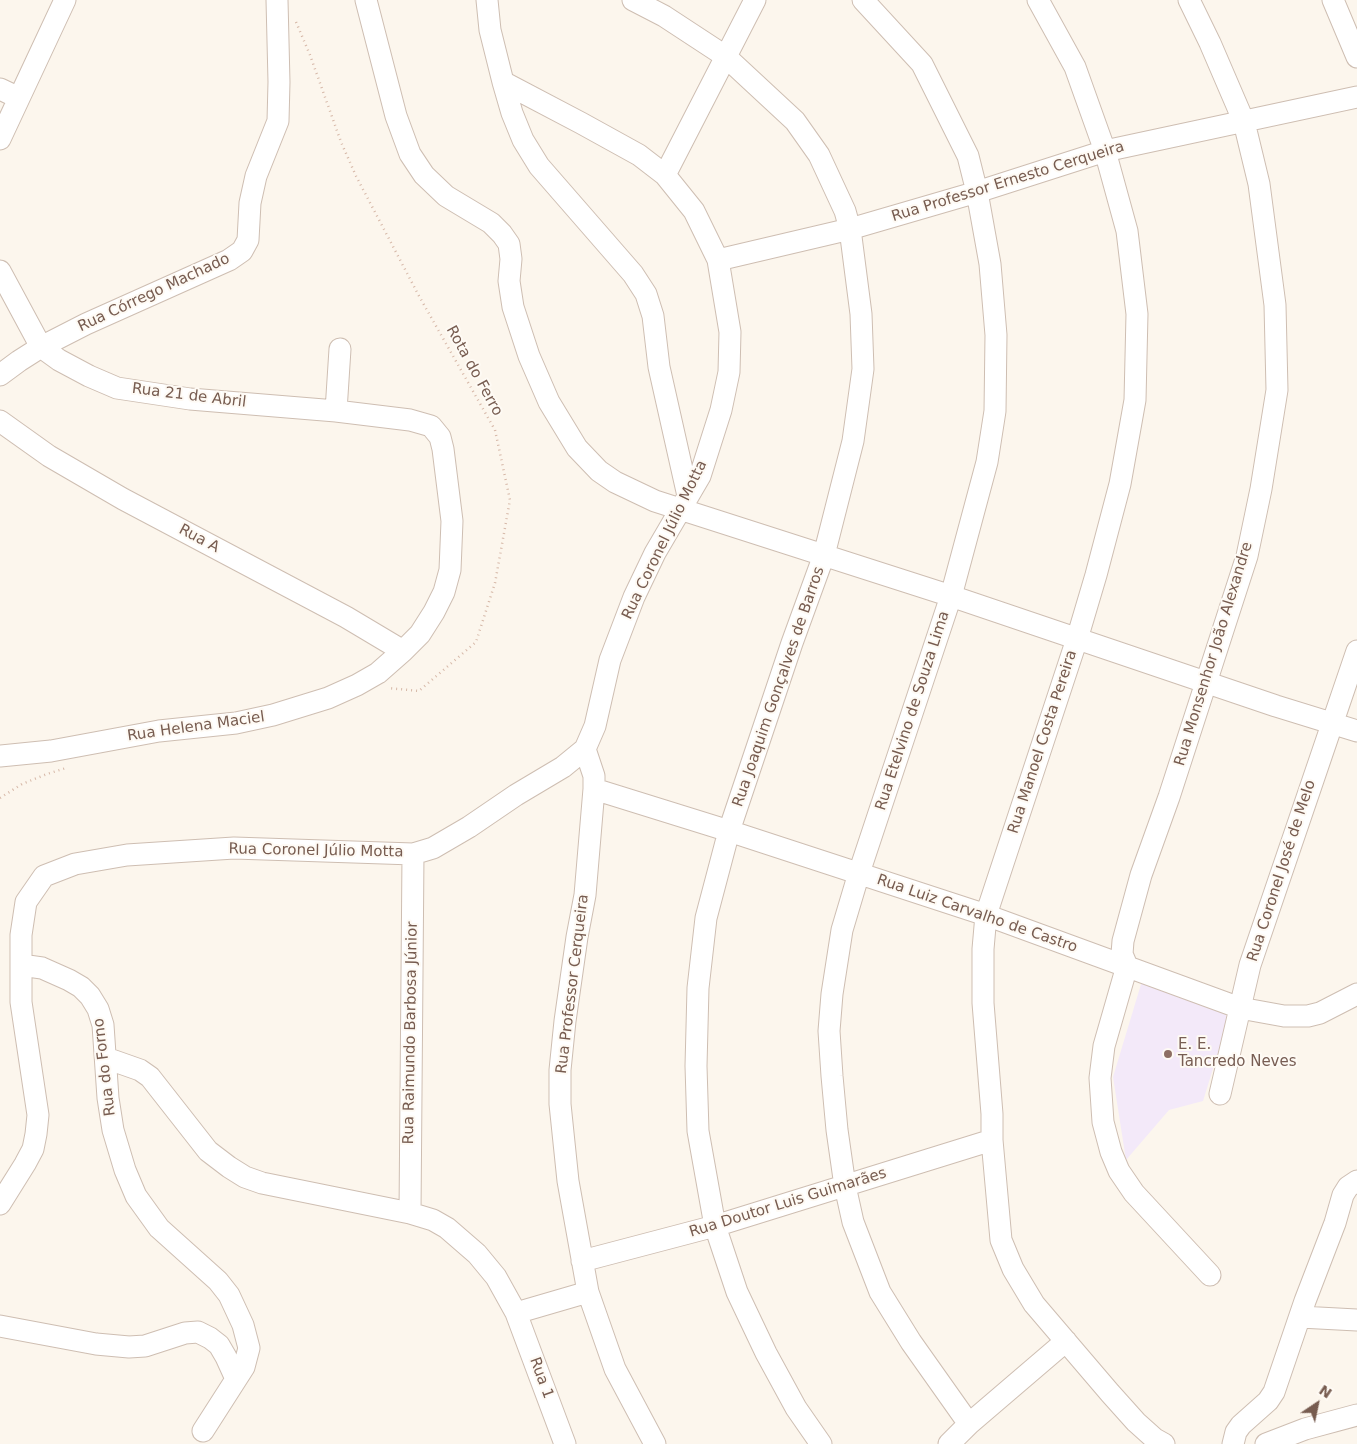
<!DOCTYPE html>
<meta charset="utf-8">
<style>
body{margin:0}
#map{position:relative;width:1357px;height:1444px;overflow:hidden;background:#fcf6ed;font-family:"DejaVu Sans",sans-serif}
canvas{display:block}
.north{position:absolute;left:1292px;top:1379px;width:50px;height:50px;-webkit-text-stroke:4px #fefaf4;paint-order:stroke;rotate:34deg;font-size:14px;font-weight:700;line-height:20px;text-align:center;color:#775c50}
.north::after{content:'';display:block;margin:auto;width:18px;height:22px;background:#775c50;clip-path:polygon(50% 0,100% 100%,50% 72%,0 100%)}
</style>
<div id="map">
<canvas width="1357" height="1444"></canvas>
<div class="north">N</div>
</div>
<script>
const context = document.querySelector('canvas').getContext('2d');
context.lineJoin = 'round';
function fill(path, color) {
  context.fillStyle = color;
  context.fill(path, 'evenodd');
}
function shape(rows) {
  const path = new Path2D();
  for (const r of rows) {
    path.moveTo(r[0], r[1]);
    for (let i = 2; i < r.length; i += 2) path.lineTo(r[i], r[i + 1]);
  }
  return path;
}
function strokePath(path, color, width, dash) {
  context.strokeStyle = color;
  context.lineWidth = width;
  context.lineCap = dash ? 'butt' : 'round';
  context.setLineDash(dash || []);
  context.stroke(path);
}
function drawText(font, color, halo, rows, align = 'center') {
  context.font = font + ' "DejaVu Sans",sans-serif';
  context.lineWidth = 4;
  context.setLineDash([]);
  context.textBaseline = 'middle';
  context.strokeStyle = halo;
  context.fillStyle = color;
  for (const [text, x, y, turn = 0] of rows) {
    context.save();
    context.translate(x, y);
    context.rotate((+turn || 0) * Math.PI / 180);
    context.textAlign = isNaN(turn) ? turn : align;
    if (halo) context.strokeText(text, 0, 0);
    context.fillText(text, 0, 0);
    context.restore();
  }
}
const education = shape([
 [1142,981,1227,1011,1225,1030,1203,1101,1169,1110,1126,1160,1113,1077]
]);
const path = shape([
 [296,22,310,55,341,142,356,176,419,296,495,430,510,500,495,583,476,642,419,691,388,688],
 [0,798,22,784,47,774,66,768]
]);
const minor = shape([
 [366,0,396,116,410,154,424,175,446,196,491,223,502,234,509,244,511,259,509,281,513,307,529,356,549,402,577,448,599,471,615,482,655,501,951,596,1276,706,1357,731],
 [633,0,664,16,725,56,795,121,819,155,845,211,850,229,861,314,863,369,853,441,824,555,792,643,729,831,706,918,698,988,696,1066,698,1131,715,1226,737,1292,766,1353,796,1408,821,1444],
 [863,0,922,64,968,156,977,192,990,264,996,335,995,411,987,462,951,596,859,873,842,930,832,994,829,1031,832,1076,837,1130,845,1186,853,1222,880,1292,911,1342,969,1424],
 [1038,0,1075,67,1105,151,1127,231,1137,314,1135,400,1120,484,1096,575,1077,639,986,915,983,949,983,1003,992,1114,992,1140,1001,1240,1013,1269,1034,1304,1110,1393,1136,1422,1155,1439,1164,1444],
 [1189,0,1210,43,1244,122,1259,184,1275,305,1277,390,1261,489,1247,556,1169,797,1141,875,1123,941,1122,954,1127,966,1104,1046,1100,1078,1103,1122,1111,1152,1119,1171,1134,1193,1210,1275],
 [1333,0,1357,57],
 [503,82,512,113,523,140,539,166,633,274,646,294,653,316,659,367,688,496],
 [0,89,19,98],
 [0,139,65,0],
 [665,175,755,0],
 [718,260,850,229,977,192,1105,151,1357,97],
 [0,271,41,347,59,360,89,376,117,388,190,399,336,411,410,420,431,426,440,437,443,449,452,521,450,570,444,592,434,612,420,634,403,651,378,673,357,685,328,698,273,715,236,723,159,731,51,751,0,756],
 [0,375,19,361,41,347,86,324,229,260,242,251,248,240,250,203,256,176,278,121,279,82,277,0],
 [336,411,340,349],
 [0,421,49,456,123,499,346,617,403,651],
 [585,749,594,776,594,789,585,895,577,937,565,1021,560,1070,560,1104,568,1181,588,1292,615,1369,655,1444],
 [594,789,729,831,986,915,1240,1008,1284,1016,1308,1016,1320,1013,1357,994],
 [21,965,42,968,69,980,81,987,90,996,98,1009,103,1025,108,1098,113,1130,125,1170,136,1196,159,1228,218,1281,229,1295,243,1325,249,1348,244,1367,203,1431],
 [106,1058,140,1070,150,1077,208,1151,229,1167,245,1177,262,1183,410,1213,433,1220,447,1228,477,1254,496,1277,516,1313,588,1292],
 [1220,1094,1250,965,1357,651],
 [0,1204,25,1164,33,1149,36,1134,38,1115,21,1002,21,935,26,902,44,876,75,864,127,855,234,848,413,854,433,848,469,827,516,795,563,767,585,749,595,726,610,660,634,597,655,553,700,476,721,410,729,372,730,332,718,260,694,211,665,175,639,155,581,123,503,82,490,30,487,0],
 [410,1213,413,854],
 [582,1261,715,1226,992,1140],
 [516,1313,565,1444],
 [1300,1317,1357,1320],
 [0,1326,96,1344,129,1347,145,1346,185,1333,198,1332,210,1338,219,1345,226,1357,236,1379],
 [949,1444,969,1424,1066,1341],
 [1233,1444,1236,1432,1241,1425,1268,1401,1274,1392,1305,1301,1335,1223,1343,1195,1348,1187,1357,1181],
 [1266,1444,1305,1429,1357,1415]
]);
const markers = [
 [1168,1054,5,"#8d6e63"]
];
const streetNames = [
 ["Rua Professor Ernesto Cerqueira",1008,182,-17],
 ["Rua Córrego Machado",154,293,-25],
 ["Rota do Ferro",474,371,61],
 ["Rua 21 de Abril",189,396,7],
 ["Rua A",199,539,28],
 ["Rua Coronel Júlio Motta",665,540,-64],
 ["Rua Monsenhor João Alexandre",1214,654,-73],
 ["Rua Joaquim Gonçalves de Barros",779,687,-71],
 ["Rua Etelvino de Souza Lima",913,711,-72],
 ["Rua Helena Maciel",196,727,-8],
 ["Rua Manoel Costa Pereira",1043,742,-72],
 ["Rua Coronel Júlio Motta",316,851,1],
 ["Rua Coronel José de Melo",1282,871,-72],
 ["Rua Luiz Carvalho de Castro",977,914,19],
 ["Rua Professor Cerqueira",573,984,-83],
 ["Rua Raimundo Barbosa Júnior",411,1033,-89],
 ["Rua do Forno",105,1067,-97],
 ["Rua Doutor Luis Guimarães",788,1203,-17],
 ["Rua 1",541,1378,70]
];
const educationNames = [
 ["E. E.",1178,1045],
 ["Tancredo Neves",1178,1062]
];
fill(education, '#f3e9f9');
strokePath(minor, '#cebeb2', 23);
strokePath(path, '#d6b8a8', 2.5, [1, 4]);
strokePath(minor, '#fff', 21);
for (const [x, y, r, color] of markers) {
  const dot = new Path2D();
  dot.arc(x, y, r, 0, 2 * Math.PI);
  context.fillStyle = color;
  context.fill(dot);
  strokePath(dot, '#fefaf4', 2);
}
drawText('15px', '#775c50', '#fefaf4', streetNames);
drawText('15px', '#785e54', '#fefaf4', educationNames, 'left');
</script>
